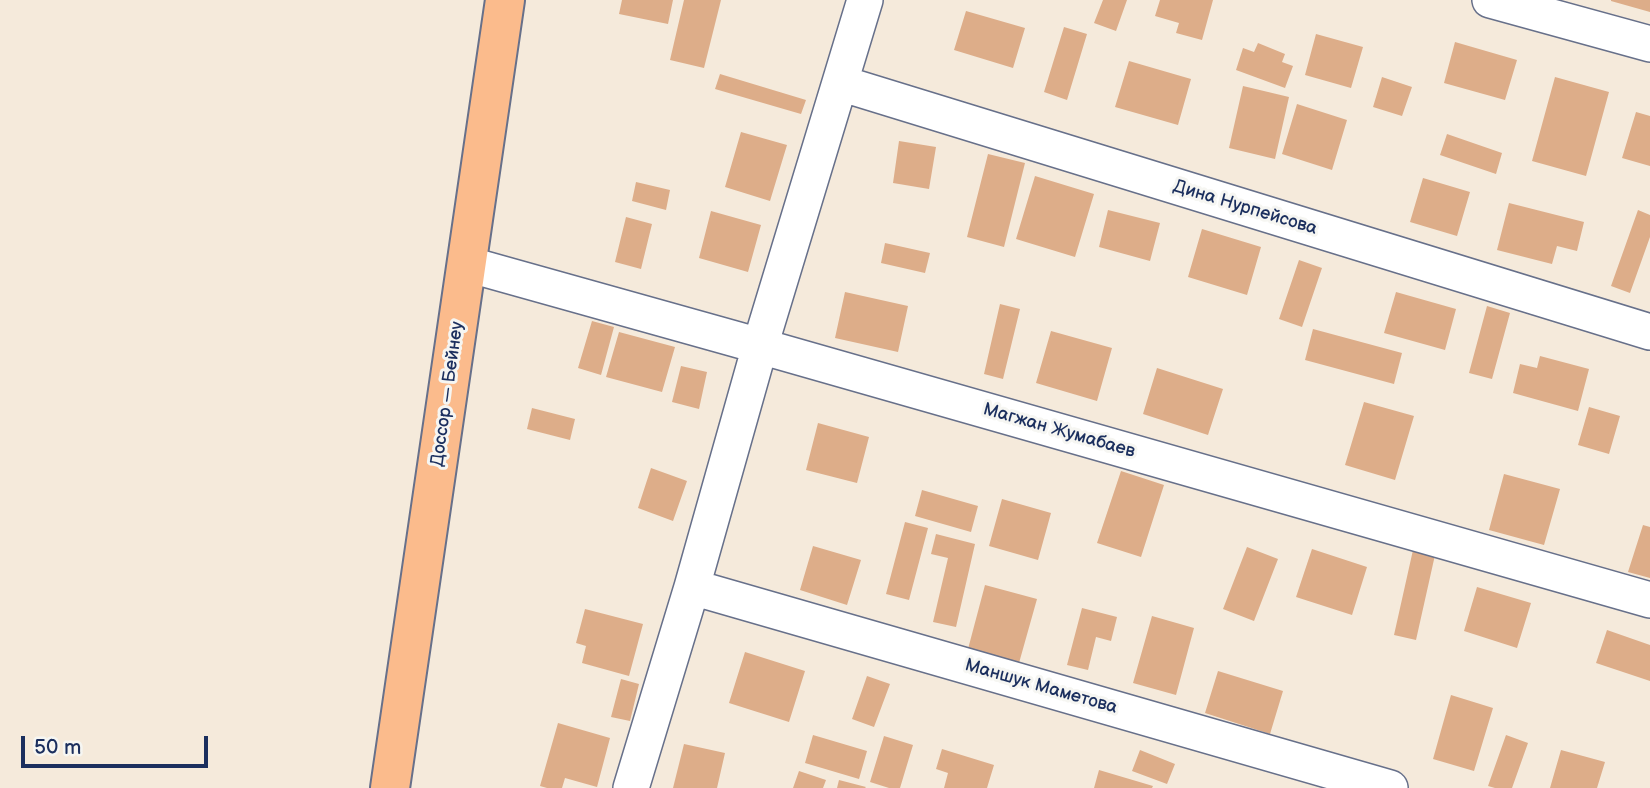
<!DOCTYPE html>
<meta charset="utf-8">
<style>
body{margin:0}
#map{position:relative;width:1650px;height:788px;overflow:hidden;background:#f5eadb;font-family:"Balsamiq Sans",sans-serif}
canvas{display:block}
.scale{position:absolute;left:21px;top:736px;width:187px;height:32px;box-sizing:border-box;border:4px solid #1b2f5e;border-top:0;padding-left:9px;font-size:21px;line-height:24px;white-space:nowrap;color:#1b2f5e;-webkit-text-stroke:5px #f6f6f2;paint-order:stroke}
</style>
<div id="map">
<canvas width="1650" height="788"></canvas>
<div class="scale">50 m</div>
</div>
<script>
const context = document.querySelector('canvas').getContext('2d');
context.lineJoin = 'round';
function fill(path, color) {
  context.fillStyle = color;
  context.fill(path, 'evenodd');
}
function shape(rows) {
  const path = new Path2D();
  for (const r of rows) {
    path.moveTo(r[0], r[1]);
    for (let i = 2; i < r.length; i += 2) path.lineTo(r[i], r[i + 1]);
  }
  return path;
}
function strokePath(path, color, width, dash) {
  context.strokeStyle = color;
  context.lineWidth = width;
  context.lineCap = dash ? 'butt' : 'round';
  context.setLineDash(dash || []);
  context.stroke(path);
}
function drawText(font, color, halo, rows, align = 'center') {
  context.font = font + ' "Balsamiq Sans",sans-serif';
  context.lineWidth = 6;
  context.setLineDash([]);
  context.textBaseline = 'middle';
  context.strokeStyle = halo;
  context.fillStyle = color;
  for (const [text, x, y, turn = 0] of rows) {
    context.save();
    context.translate(x, y);
    context.rotate((+turn || 0) * Math.PI / 180);
    context.textAlign = isNaN(turn) ? turn : align;
    if (halo) context.strokeText(text, 0, 0);
    context.fillText(text, 0, 0);
    context.restore();
  }
}
const building = shape([
 [622,0,673,0,668,24,619,14],
 [684,0,721,0,704,68,670,60],
 [1103,0,1127,0,1116,31,1094,23],
 [1160,0,1213,0,1202,40,1176,33,1179,23,1155,16],
 [1611,0,1650,0,1650,12,1611,1],
 [966,11,1025,28,1013,68,954,50],
 [1064,27,1087,34,1067,100,1044,92],
 [1316,34,1363,47,1351,88,1305,75],
 [1455,42,1517,60,1505,100,1444,83],
 [1258,43,1285,54,1282,62,1293,66,1285,88,1236,70,1243,48,1254,52],
 [1129,61,1191,79,1178,125,1115,107],
 [720,74,806,100,801,114,715,89],
 [1382,77,1412,87,1402,116,1373,107],
 [1555,77,1609,92,1586,176,1532,161],
 [1243,86,1289,97,1275,159,1229,148],
 [1297,104,1347,120,1332,170,1282,154],
 [1636,112,1650,116,1650,166,1622,158],
 [741,132,787,145,770,201,725,187],
 [1447,134,1502,153,1496,174,1440,155],
 [899,141,936,147,929,189,893,183],
 [988,154,1025,163,1004,247,967,237],
 [1035,176,1094,194,1075,257,1016,239],
 [1423,178,1470,192,1457,236,1410,222],
 [636,182,670,190,666,210,632,201],
 [1509,203,1584,222,1577,251,1557,246,1552,264,1497,250],
 [1108,210,1160,223,1150,261,1099,247],
 [1638,210,1650,215,1650,237,1630,293,1611,286],
 [711,211,761,225,748,272,699,258],
 [626,217,652,224,641,269,615,262],
 [1202,229,1261,247,1247,295,1188,277],
 [885,243,930,253,925,273,881,263],
 [1299,260,1322,268,1302,327,1279,319],
 [845,292,908,306,898,352,835,338],
 [1396,292,1456,309,1445,350,1384,333],
 [1000,304,1020,309,1003,379,984,374],
 [1487,306,1510,313,1492,379,1469,373],
 [592,321,614,327,601,375,578,368],
 [1313,329,1402,353,1394,384,1305,360],
 [1051,331,1112,348,1097,401,1036,383],
 [619,332,675,347,662,392,606,377],
 [1540,356,1589,369,1578,411,1513,393,1520,364,1537,368],
 [681,366,707,372,699,409,672,402],
 [1157,368,1223,389,1208,435,1143,414],
 [1364,402,1414,416,1395,480,1345,465],
 [1589,407,1620,416,1609,454,1578,445],
 [532,408,575,419,570,440,527,429],
 [818,423,869,437,857,483,806,470],
 [651,468,687,481,673,521,638,508],
 [1121,471,1164,485,1141,557,1097,543],
 [1504,474,1560,489,1544,545,1489,530],
 [922,490,978,506,971,532,915,516],
 [1002,499,1051,513,1038,560,989,546],
 [905,522,928,528,909,600,886,594],
 [1643,525,1650,527,1650,578,1628,572],
 [936,534,975,544,956,627,933,622,948,558,931,554],
 [813,546,861,560,847,605,800,590],
 [1247,547,1278,559,1254,621,1223,609],
 [1312,549,1367,567,1352,615,1296,597],
 [1413,550,1435,555,1416,640,1394,635],
 [985,585,1037,599,1019,663,968,649],
 [1477,587,1531,603,1517,648,1464,631],
 [1082,608,1117,617,1111,641,1096,637,1088,670,1067,665],
 [585,609,643,624,629,676,582,663,586,646,576,643],
 [1152,616,1194,628,1176,695,1133,683],
 [1607,630,1650,645,1650,681,1596,663],
 [745,652,805,671,789,722,729,703],
 [1218,671,1283,691,1270,734,1205,713],
 [867,676,890,684,874,727,852,719],
 [621,679,639,684,630,721,611,717],
 [1451,695,1493,708,1474,771,1433,759],
 [558,723,610,738,597,787,565,778,562,788,547,788,540,786],
 [813,735,867,751,859,779,805,763],
 [1506,735,1528,743,1512,788,1495,788,1488,786],
 [884,736,913,745,900,788,889,788,870,782],
 [684,744,725,753,717,788,673,788],
 [942,749,994,765,987,788,944,788,948,773,936,769],
 [1140,750,1175,764,1167,784,1132,771],
 [1561,750,1605,762,1597,788,1550,788],
 [1099,770,1153,786,1152,788,1094,788],
 [799,771,826,780,823,788,793,788],
 [839,780,866,787,865,788,837,788]
]);
const minor = shape([
 [1490,0,1650,44],
 [840,83,1650,332],
 [467,264,760,346,1650,600],
 [692,587,1390,788],
 [631,788,692,587,760,346,865,0]
]);
const highway = shape([
 [390,788,505,0]
]);
const streetNames = [
 ["Дина Нурпейсова",1245,208,17],
 ["Доссор — Бейнеу",448,394,-82],
 ["Магжан Жумабаев",1059,431,16],
 ["Маншук Маметова",1041,687,16]
];
fill(building, '#ddad89');
strokePath(minor, '#67708a', 38);
strokePath(highway, '#67708a', 42);
strokePath(minor, '#fff', 35);
strokePath(highway, '#fbbb8c', 38);
drawText('18px', '#1b2f5e', '#f6f6f2', streetNames);
</script>
